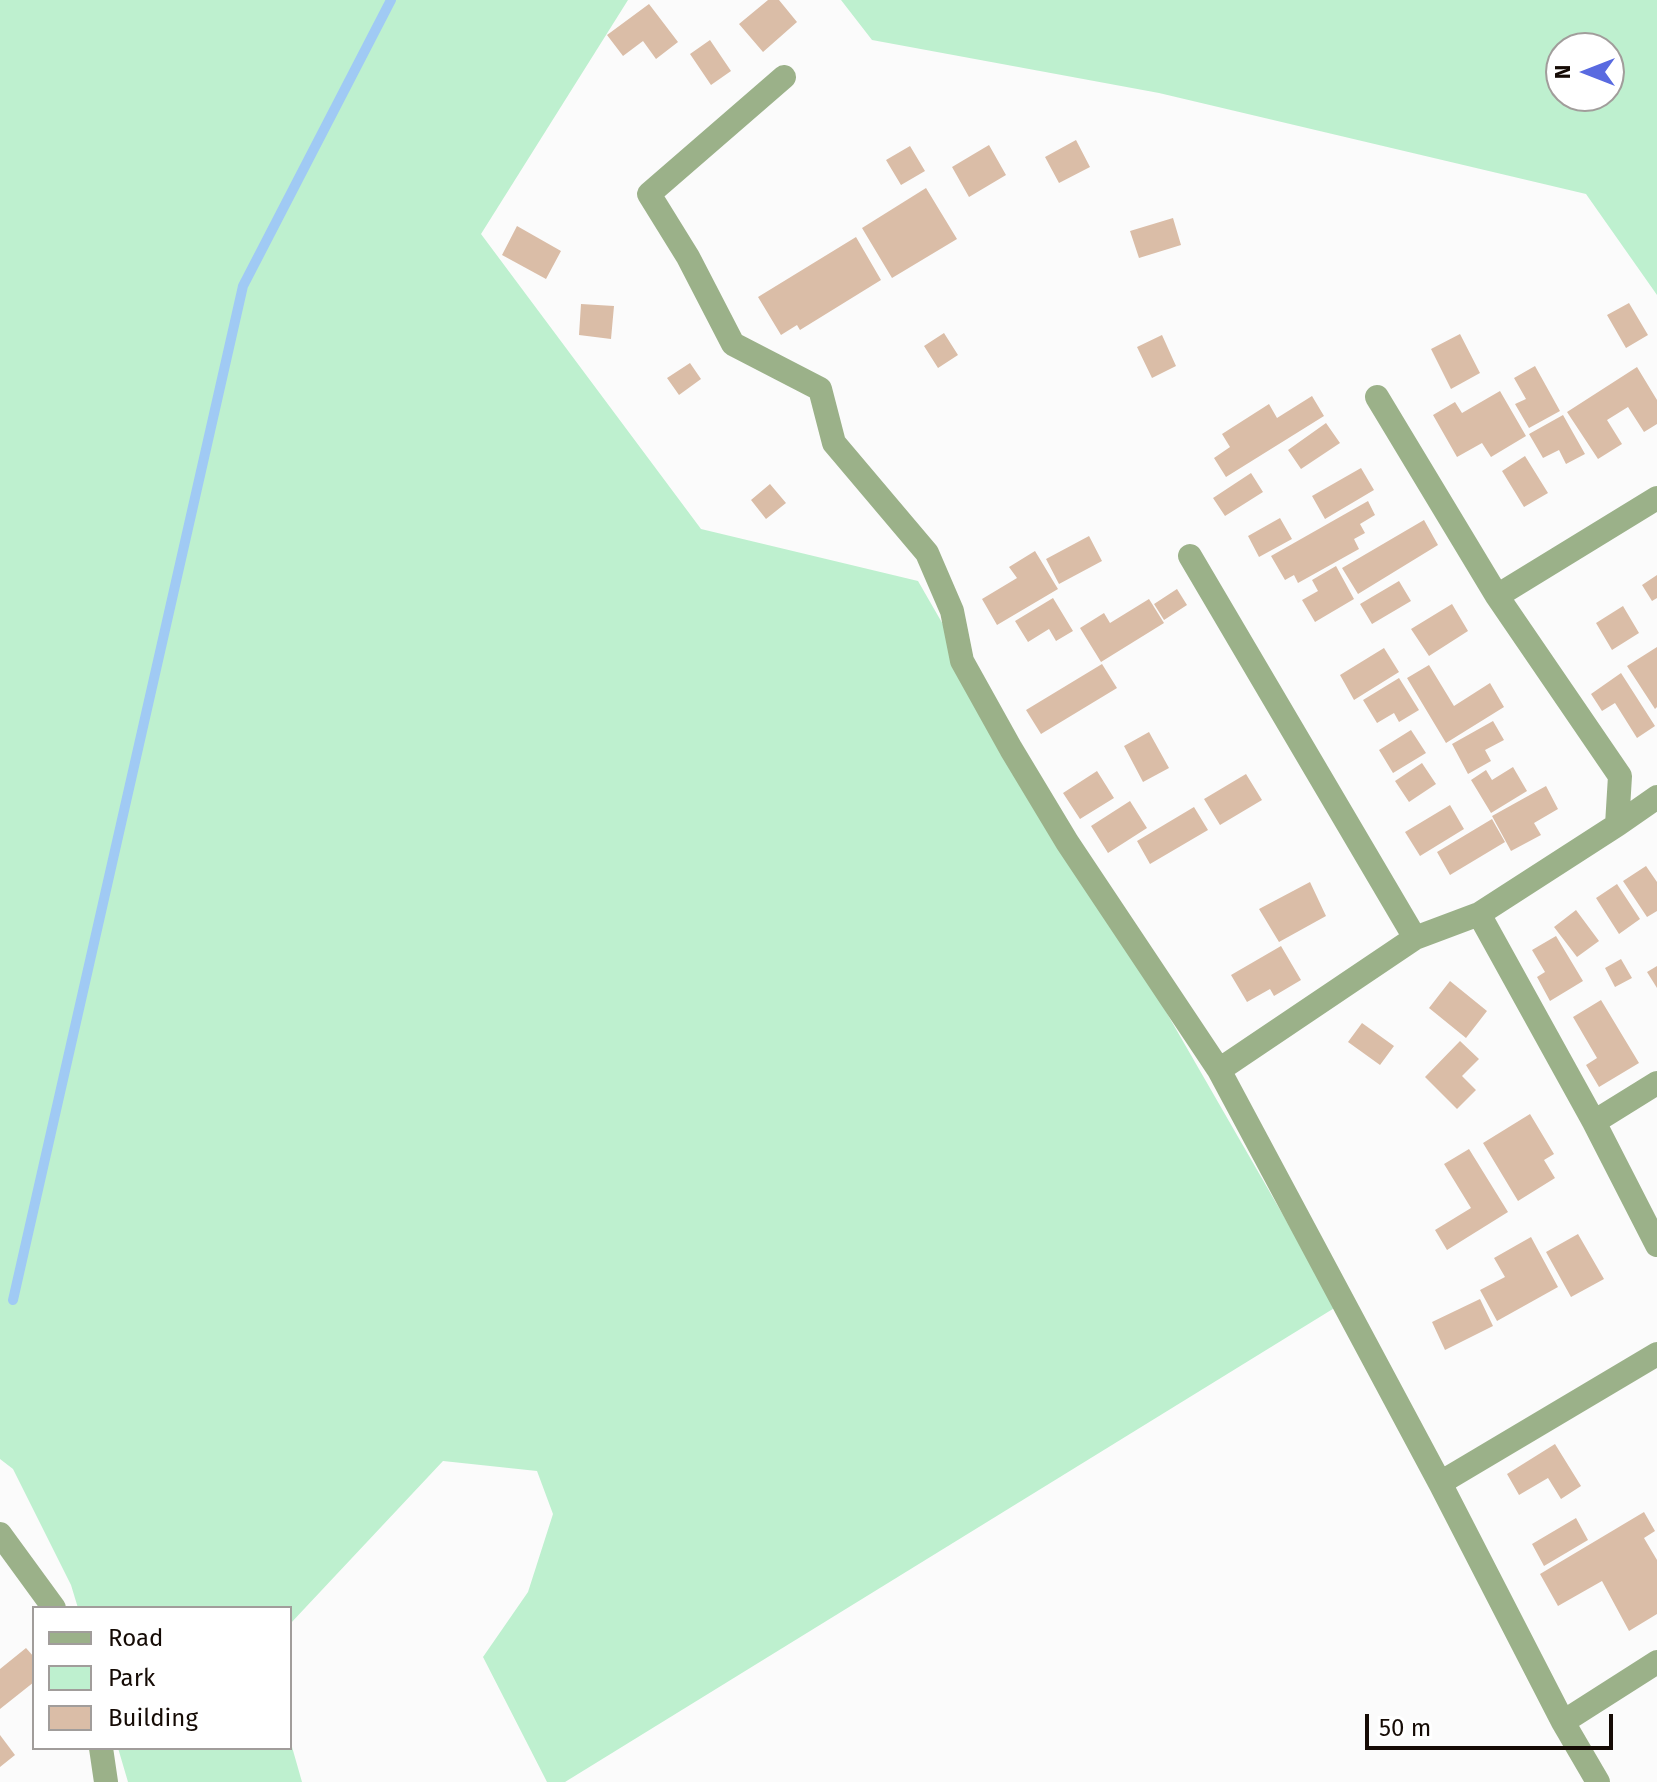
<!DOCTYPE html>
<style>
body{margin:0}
#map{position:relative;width:1657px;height:1782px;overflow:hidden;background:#fbfbfb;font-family:"Fira Sans",sans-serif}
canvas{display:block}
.legend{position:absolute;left:32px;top:1606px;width:260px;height:144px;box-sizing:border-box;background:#fff;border:2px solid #a19d9b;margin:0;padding:10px 14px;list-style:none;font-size:24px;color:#150b05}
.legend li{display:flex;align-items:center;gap:16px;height:40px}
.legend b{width:40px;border:2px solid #a19d9b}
.north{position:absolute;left:1545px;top:32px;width:80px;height:80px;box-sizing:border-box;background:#fff;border:2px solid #a19d9b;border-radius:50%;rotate:270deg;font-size:22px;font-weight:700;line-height:32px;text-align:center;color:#150b05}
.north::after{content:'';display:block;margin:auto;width:28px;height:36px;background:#596ae0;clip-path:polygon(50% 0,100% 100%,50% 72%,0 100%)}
.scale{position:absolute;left:1365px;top:1714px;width:248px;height:36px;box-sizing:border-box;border:4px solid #150b05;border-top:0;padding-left:10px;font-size:24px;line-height:28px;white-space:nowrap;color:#150b05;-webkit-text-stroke:6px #fff;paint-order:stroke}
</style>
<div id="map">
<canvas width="1657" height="1782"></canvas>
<ul class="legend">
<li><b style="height:10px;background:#9bb189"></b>Road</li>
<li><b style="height:22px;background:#bef0cf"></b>Park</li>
<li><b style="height:22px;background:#dabda7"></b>Building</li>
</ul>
<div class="north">N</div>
<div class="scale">50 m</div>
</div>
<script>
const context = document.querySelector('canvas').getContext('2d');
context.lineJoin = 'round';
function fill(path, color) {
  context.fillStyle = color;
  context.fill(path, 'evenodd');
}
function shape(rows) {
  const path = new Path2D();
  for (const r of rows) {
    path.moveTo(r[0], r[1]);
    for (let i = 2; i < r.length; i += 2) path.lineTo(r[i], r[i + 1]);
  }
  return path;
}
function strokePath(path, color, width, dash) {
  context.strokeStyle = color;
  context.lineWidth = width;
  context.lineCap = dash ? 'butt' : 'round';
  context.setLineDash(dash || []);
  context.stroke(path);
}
const green = shape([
 [0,0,628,0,481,234,701,529,918,581,1336,1307,565,1782,547,1782,483,1657,528,1592,553,1514,537,1471,443,1461,290,1624,290,1608,78,1608,71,1585,13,1469,0,1459],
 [841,0,1657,0,1657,295,1586,194,1159,93,872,40],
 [1561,48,1609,48,1609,96,1561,96],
 [290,1740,302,1782,128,1782,118,1748,290,1748]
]);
const stream = shape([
 [13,1300,243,286,391,0]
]);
const building = shape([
 [768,0,779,0,797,22,763,52,739,24],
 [649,4,678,42,656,59,643,41,623,56,607,35],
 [710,40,731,71,711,85,690,54],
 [1076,140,1090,167,1059,183,1045,157],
 [989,145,1006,175,969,197,952,167],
 [910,146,925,171,901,185,886,160],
 [926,188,957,239,892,278,862,228],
 [1173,218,1181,245,1139,258,1130,231],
 [517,226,561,251,546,279,502,255],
 [856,237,881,280,800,330,797,325,781,335,758,297],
 [1629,303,1648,335,1626,348,1607,315],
 [581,304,614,306,611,339,579,335],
 [944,333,958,355,938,368,924,346],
 [1460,334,1480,373,1451,389,1431,349],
 [1162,335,1176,366,1152,378,1137,347],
 [690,363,701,379,679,395,667,378],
 [1535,366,1560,411,1529,428,1515,404,1526,399,1514,378],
 [1637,367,1657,400,1657,424,1644,432,1628,407,1607,420,1622,444,1598,459,1567,412],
 [1500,391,1526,436,1491,457,1482,443,1457,457,1433,415,1455,402,1462,413],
 [1312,396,1324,416,1226,477,1214,458,1230,447,1222,434,1269,404,1277,418],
 [1563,415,1585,454,1566,464,1559,450,1543,458,1529,434],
 [1326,423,1340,443,1301,469,1288,450],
 [1525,456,1548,493,1524,507,1502,471],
 [1361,468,1374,490,1325,519,1312,496],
 [1251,473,1263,492,1225,516,1213,498],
 [770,484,786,503,766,519,751,500],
 [1368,501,1375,515,1360,524,1365,533,1354,539,1359,549,1298,583,1294,575,1285,580,1271,556],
 [1280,518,1292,539,1259,557,1248,536],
 [1424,520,1438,545,1358,594,1342,568],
 [1089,536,1102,561,1059,584,1046,559],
 [1035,551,1058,589,997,625,982,599,1017,578,1009,567],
 [1336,566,1354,599,1315,622,1302,600,1318,591,1312,580],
 [1657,575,1657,598,1652,601,1642,585],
 [1399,581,1411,601,1372,624,1360,604],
 [1177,589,1187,605,1164,620,1154,604],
 [1053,598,1073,631,1056,641,1049,629,1028,642,1015,621],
 [1149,599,1164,623,1101,662,1080,628,1104,613,1110,623],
 [1452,604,1468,631,1429,656,1411,629],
 [1623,606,1639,633,1612,650,1596,623],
 [1657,647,1657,707,1655,709,1627,666],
 [1384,648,1399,672,1354,700,1340,675],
 [1102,664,1117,688,1041,734,1026,710],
 [1429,665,1454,706,1490,683,1504,707,1446,743,1407,678],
 [1621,673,1655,726,1637,738,1615,703,1602,711,1591,694],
 [1399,678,1419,710,1399,722,1394,713,1377,723,1363,700],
 [1493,721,1504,740,1485,750,1491,761,1468,774,1452,744],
 [1411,730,1426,753,1393,773,1379,750],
 [1149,732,1169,768,1143,782,1124,746],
 [1422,763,1436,784,1409,802,1395,781],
 [1513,767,1527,791,1491,813,1471,780,1486,770,1492,780],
 [1097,771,1114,798,1080,819,1063,793],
 [1246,774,1262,800,1220,825,1204,799],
 [1546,786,1558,809,1534,823,1541,835,1511,851,1492,816],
 [1130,801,1147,828,1108,853,1091,826],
 [1450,805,1464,829,1420,856,1405,832],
 [1194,807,1208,830,1150,864,1137,841],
 [1492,819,1505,842,1450,875,1437,852],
 [1646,866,1657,882,1657,911,1647,917,1623,881],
 [1310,882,1326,916,1279,942,1259,909],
 [1617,884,1640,919,1619,934,1596,898],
 [1576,910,1599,941,1577,957,1554,927],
 [1556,936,1583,981,1550,1001,1537,977,1545,972,1532,950],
 [1281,946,1301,980,1274,996,1270,989,1247,1002,1231,975],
 [1621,959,1632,978,1615,987,1605,968],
 [1657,966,1657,988,1647,972],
 [1450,981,1487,1011,1466,1038,1429,1008],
 [1601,1000,1639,1063,1599,1087,1586,1065,1597,1058,1573,1017],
 [1362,1023,1394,1046,1380,1065,1348,1042],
 [1460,1041,1479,1059,1462,1076,1476,1090,1457,1109,1425,1077],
 [1530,1114,1554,1154,1544,1160,1555,1178,1518,1201,1483,1143],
 [1469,1149,1508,1212,1447,1250,1435,1230,1471,1208,1444,1164],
 [1578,1234,1604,1279,1571,1297,1546,1252],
 [1531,1237,1558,1287,1497,1321,1480,1290,1505,1277,1494,1258],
 [1480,1299,1493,1326,1445,1350,1432,1322],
 [1555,1444,1581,1486,1561,1499,1548,1478,1519,1495,1507,1474],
 [1644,1512,1655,1531,1644,1538,1657,1560,1657,1614,1629,1631,1602,1581,1558,1606,1540,1574],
 [1576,1518,1588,1540,1544,1566,1532,1544],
 [26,1648,34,1657,34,1682,0,1709,0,1669],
 [0,1735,15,1755,0,1767]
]);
const minor = shape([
 [784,77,649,194,688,257,733,344,820,389,834,443,927,553,952,611,962,661,1011,749,1067,842,1219,1070],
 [1377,397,1497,596,1620,776,1617,825,1479,914],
 [1190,556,1415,938],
 [1497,596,1657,498],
 [1617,825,1657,797],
 [1594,1122,1657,1083],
 [1440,1483,1219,1070,1415,938,1479,914,1594,1122,1657,1245],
 [0,1534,54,1608],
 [1563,1722,1657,1662],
 [101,1748,106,1782],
 [1598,1782,1563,1722,1440,1483,1657,1354]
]);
fill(green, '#bef0cf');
strokePath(stream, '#a0caf4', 10);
fill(building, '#dabda7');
strokePath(minor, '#9bb189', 24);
</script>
